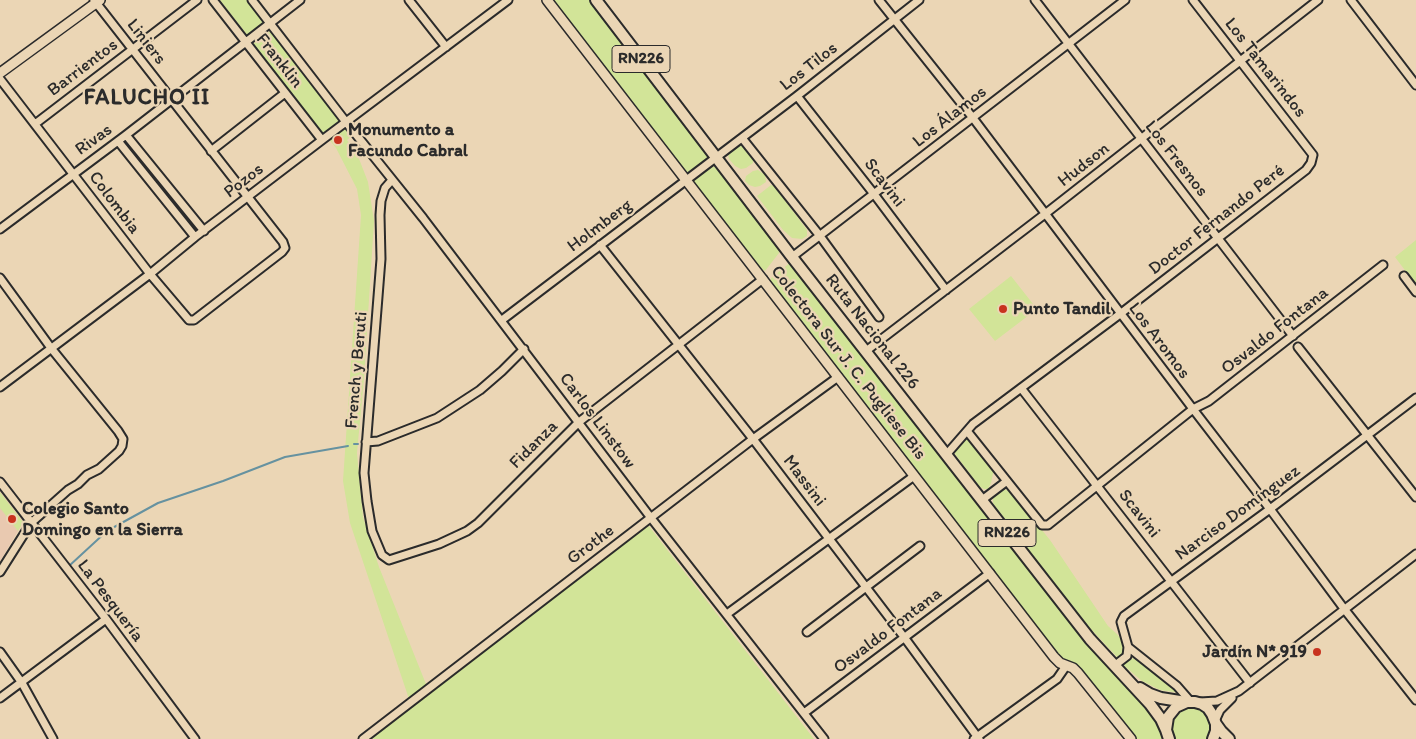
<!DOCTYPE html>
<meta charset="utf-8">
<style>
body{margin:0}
canvas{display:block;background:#ebd6b5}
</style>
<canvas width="1416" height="739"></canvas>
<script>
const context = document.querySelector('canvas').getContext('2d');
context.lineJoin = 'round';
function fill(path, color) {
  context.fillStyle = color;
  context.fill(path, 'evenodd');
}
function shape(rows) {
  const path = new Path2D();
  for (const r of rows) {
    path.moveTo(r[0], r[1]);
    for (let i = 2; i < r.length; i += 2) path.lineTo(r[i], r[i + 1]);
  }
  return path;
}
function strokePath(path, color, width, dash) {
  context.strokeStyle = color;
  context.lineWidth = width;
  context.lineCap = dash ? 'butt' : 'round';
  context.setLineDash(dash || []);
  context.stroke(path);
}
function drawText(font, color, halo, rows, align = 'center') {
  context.font = font + ' Itim,sans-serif';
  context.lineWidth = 4.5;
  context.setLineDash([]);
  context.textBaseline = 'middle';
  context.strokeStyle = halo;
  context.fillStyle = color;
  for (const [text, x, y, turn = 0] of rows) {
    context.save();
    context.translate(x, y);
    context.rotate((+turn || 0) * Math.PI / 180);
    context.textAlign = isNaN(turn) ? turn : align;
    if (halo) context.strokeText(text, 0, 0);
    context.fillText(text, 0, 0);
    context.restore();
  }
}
const built = shape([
 [0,482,27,516,0,561]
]);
const green = shape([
 [220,0,247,0,265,23,248,36],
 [551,0,590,0,708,154,707,159,689,172,685,172],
 [272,30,342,122,323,136,253,44],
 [346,125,353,135,347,140,356,151,368,182,374,221,364,378,357,453,363,517,379,567,428,689,410,702,350,523,343,481,361,215,357,189,336,148,328,138],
 [127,140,192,222,188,225,123,143],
 [740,142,744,144,753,158,753,163,746,168,741,169,735,166,729,159,728,154,729,149],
 [707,166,716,167,778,245,779,253,765,271,760,267,692,180,693,176],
 [758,170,765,175,766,182,760,186,755,187,749,185,745,181,746,176,753,171],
 [771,185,774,186,807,230,807,236,802,239,792,238,783,230,757,196],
 [1416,240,1416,285,1395,257],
 [791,262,1013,549,1110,670,1119,680,1137,693,1159,725,1162,736,1161,739,1133,739,1074,663,1060,658,771,282,771,278],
 [1011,276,1037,309,995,341,969,309],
 [966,438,969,438,994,469,991,483,988,489,984,489,980,487,955,454,954,450,956,447],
 [1004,489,1011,492,1050,540,1108,626,1117,634,1125,645,1125,655,1121,657,1117,657,1088,626,998,510,993,503,993,498,995,493,999,490],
 [0,492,23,522,18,531,0,508],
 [648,525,814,739,371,739],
 [1135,658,1141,660,1168,682,1180,693,1160,690,1142,681,1123,665,1128,660],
 [1185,706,1198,707,1209,715,1212,729,1208,739,1173,739,1170,733,1174,713]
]);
const stream = shape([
 [354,444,358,444],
 [69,566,107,531,158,503,223,481,285,457,348,446]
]);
const minor = shape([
 [213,0,322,140],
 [252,0,346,122,423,218,651,518,824,739],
 [409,0,446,47],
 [879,0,973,118,1193,409,1270,509,1345,610,1416,700],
 [1035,0,1293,336],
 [1351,0,1416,85],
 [0,79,150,274,189,320,194,320,282,252,285,248,283,242,94,0],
 [797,96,874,194,946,290],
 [35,124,197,0],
 [126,135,204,231],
 [742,138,820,236,879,317],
 [118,141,195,237],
 [211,151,285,93],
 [392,180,385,188,381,201,380,215,381,259,364,473,367,501,372,531,382,555,389,560,439,544,467,531,478,523,579,422,763,279],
 [0,229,126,135,300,0],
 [600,245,753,439,904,637,979,739],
 [792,257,1125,0],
 [1404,276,1416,292],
 [0,278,51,348,118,431,123,439,122,446,119,451,99,469,87,475,78,484,68,490,31,523,0,572],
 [502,320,797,96,919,0],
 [1298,347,1416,497],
 [866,351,1045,214,1318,0],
 [0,387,150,274,195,237,322,140,508,0],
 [1021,388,1250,683],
 [967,431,1042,525,1048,525,1193,409,1209,401,1383,265],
 [366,442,378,441,437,418,480,390,502,371,524,349],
 [946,455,973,424,1120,314,1306,170,1311,163,1313,155,1193,0],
 [0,482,106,619,195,739],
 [982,500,1007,481],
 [727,614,914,476],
 [807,632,920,546],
 [1128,647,1177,686,1191,702],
 [0,652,22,683,53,739],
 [1114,666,1127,656,1128,647,1121,622,1124,616,1270,509,1416,398],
 [0,698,106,619],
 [1200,702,1217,701,1239,691,1416,554],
 [804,713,990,573],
 [1215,721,1220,710,1232,698],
 [363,739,753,439,838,377],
 [974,739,1057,679,1066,666]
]);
const major = shape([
 [547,0,1054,657,1060,663,1073,668,1078,673,1131,739],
 [0,73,100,0]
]);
const highway = shape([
 [596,0,792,257,1090,639,1150,704,1161,719,1166,730],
 [1140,688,1150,694,1161,698,1186,702],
 [1216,724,1221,731,1229,739],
 [1169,739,1166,730,1168,717,1176,707,1187,702,1195,702,1202,704,1208,708,1212,714,1216,724,1216,731,1213,739]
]);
const markers = [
 [338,140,5,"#c8321e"],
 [1003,309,5,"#c8321e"],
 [12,519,5,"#c8321e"],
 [1317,652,5,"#c8321e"]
];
const shields = [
 [641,59,58],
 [1007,533,58]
];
const shieldNames = [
 ["RN226",641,59],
 ["RN226",1007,533]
];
const streetNames = [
 ["Liniers",146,42,52],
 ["Franklin",279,61,52],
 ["Los Tilos",809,67,-38],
 ["Barrientos",83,68,-37],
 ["Los Tamarindos",1265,68,52],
 ["Los Álamos",950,117,-38],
 ["Rivas",94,140,-36],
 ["Los Fresnos",1176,159,52],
 ["Hudson",1084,165,-38],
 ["Pozos",244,181,-38],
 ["Scavini",884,183,53],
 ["Colombia",114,203,53],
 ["Doctor Fernando Peré",1217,220,-38],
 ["Holmberg",600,226,-37],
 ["Osvaldo Fontana",1275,331,-38],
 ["Ruta Nacional 226",872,332,52],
 ["Los Aromos",1159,341,53],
 ["Colectora Sur J. C. Pugliese Bis",848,363,52],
 ["French y Beruti",357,370,-85],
 ["Carlos Linstow",597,421,53],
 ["Fidanza",534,445,-45],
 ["Massini",804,481,53],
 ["Narciso Domínguez",1238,513,-36],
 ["Scavini",1139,514,52],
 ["Grothe",591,545,-37],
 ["La Pesquería",110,601,53],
 ["Osvaldo Fontana",888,631,-37]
];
const poiNames = [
 ["Monumento a",348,130],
 ["Facundo Cabral",348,151],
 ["Punto Tandil",1013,309],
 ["Colegio Santo",22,509],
 ["Domingo en la Sierra",22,530],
 ["Jardín N* 919",1307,652,"right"]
];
const districtNames = [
 ["FALUCHO II",147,98]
];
fill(built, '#e9c9b0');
fill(green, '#d2e498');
strokePath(stream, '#6692a0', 2);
strokePath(minor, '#2b2b2b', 11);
strokePath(major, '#2b2b2b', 12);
strokePath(highway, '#2b2b2b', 14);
strokePath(minor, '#ebd6b5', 7);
strokePath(major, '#ebd6b5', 9);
strokePath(highway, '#ebd6b5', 10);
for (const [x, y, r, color] of markers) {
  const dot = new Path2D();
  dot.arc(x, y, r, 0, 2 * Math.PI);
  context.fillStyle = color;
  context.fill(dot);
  strokePath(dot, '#ebd6b5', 2);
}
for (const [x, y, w] of shields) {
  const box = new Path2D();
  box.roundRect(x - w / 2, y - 13.5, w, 27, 4);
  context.fillStyle = '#ebd6b5';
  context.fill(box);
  strokePath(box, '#2b2b2b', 1);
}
drawText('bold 16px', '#2b2b2b', null, shieldNames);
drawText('18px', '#2b2b2b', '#ebd6b5', streetNames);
drawText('bold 18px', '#2b2b2b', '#ebd6b5', poiNames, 'left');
context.letterSpacing = '1px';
drawText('bold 22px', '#2b2b2b', '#ebd6b5', districtNames);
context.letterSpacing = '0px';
</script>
